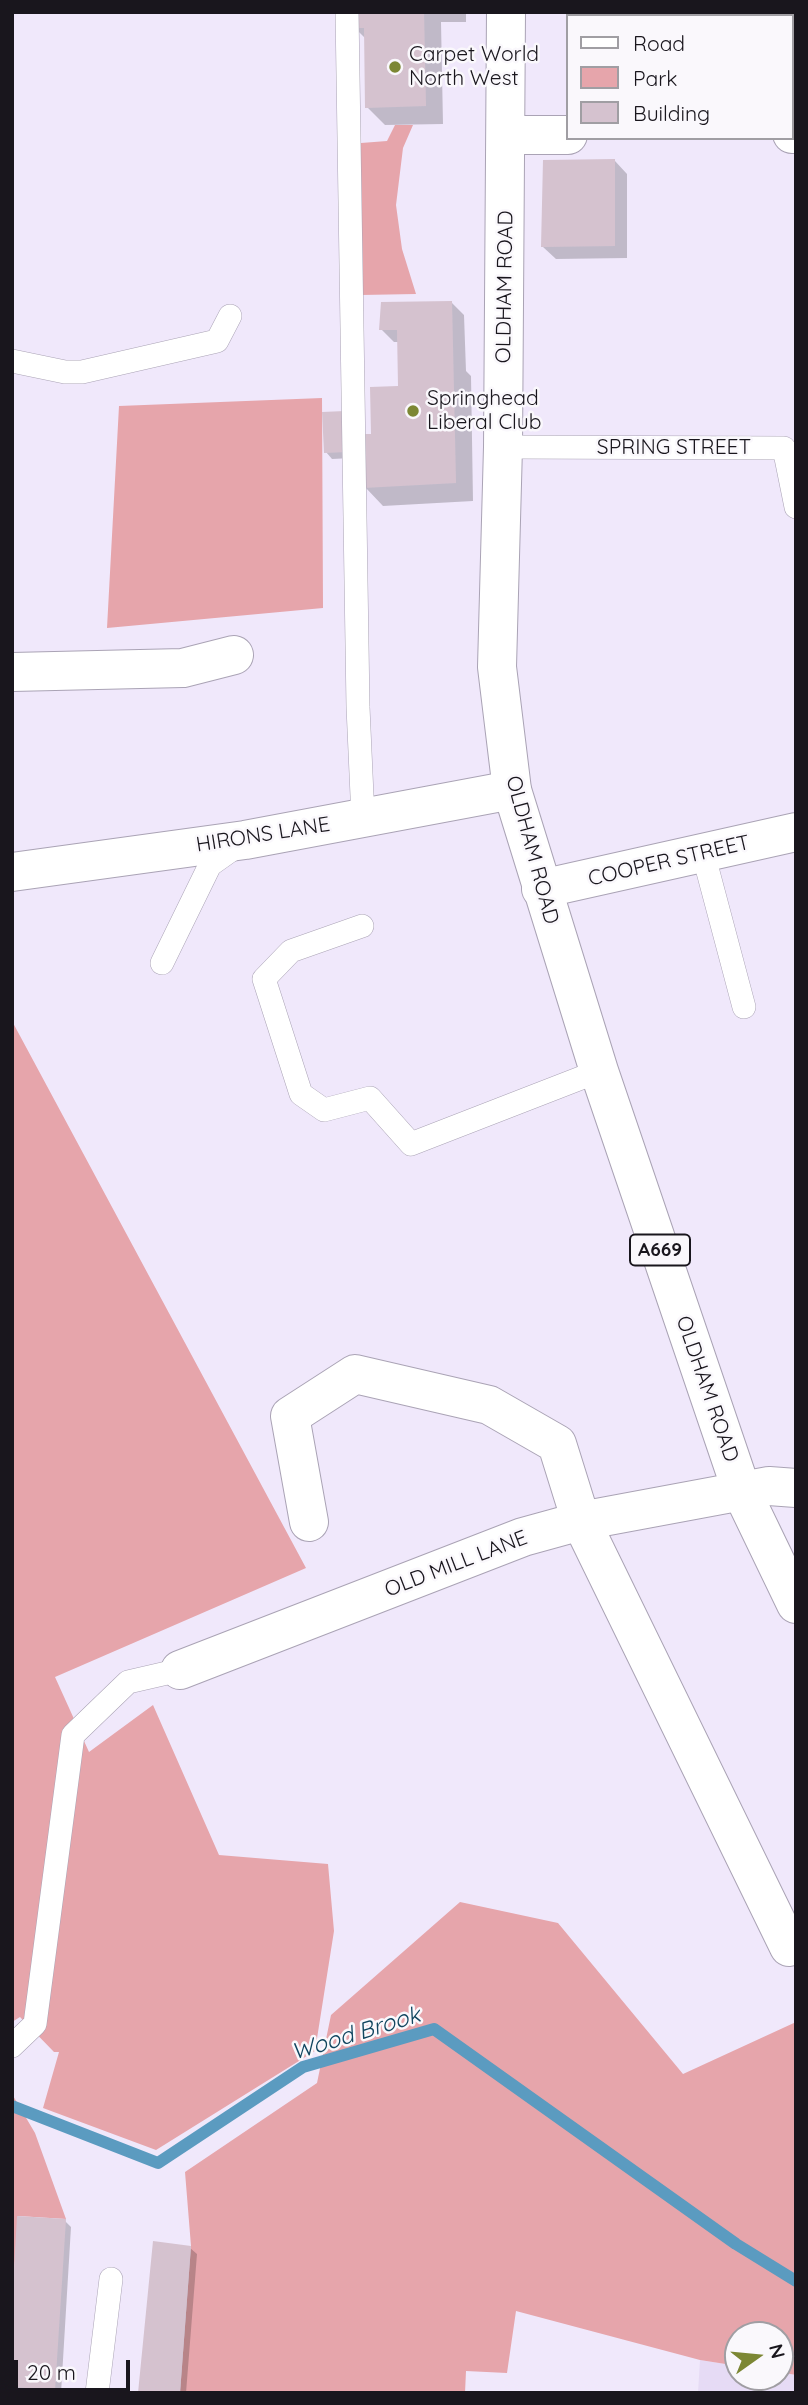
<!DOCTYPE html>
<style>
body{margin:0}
#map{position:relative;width:808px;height:2405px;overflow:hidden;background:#f0e8fb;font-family:Quicksand,sans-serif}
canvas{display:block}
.frame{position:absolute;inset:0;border:14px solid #19161d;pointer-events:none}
.legend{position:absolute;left:566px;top:14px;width:228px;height:126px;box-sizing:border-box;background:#faf8fc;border:2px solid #a09ea3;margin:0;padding:9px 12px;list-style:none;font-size:21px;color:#19161d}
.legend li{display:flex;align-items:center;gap:14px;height:35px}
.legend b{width:35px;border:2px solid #a09ea3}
.north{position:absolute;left:724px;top:2321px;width:70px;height:70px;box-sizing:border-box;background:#faf8fc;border:2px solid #a09ea3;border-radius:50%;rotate:75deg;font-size:19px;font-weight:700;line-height:28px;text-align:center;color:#19161d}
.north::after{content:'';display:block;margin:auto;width:24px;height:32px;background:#7c8734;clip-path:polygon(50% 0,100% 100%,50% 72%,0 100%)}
.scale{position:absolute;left:14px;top:2360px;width:116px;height:32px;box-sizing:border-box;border:4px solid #19161d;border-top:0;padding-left:9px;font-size:21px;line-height:24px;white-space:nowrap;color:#19161d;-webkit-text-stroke:5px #faf8fc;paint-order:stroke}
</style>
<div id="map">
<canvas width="808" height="2405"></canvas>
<div class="frame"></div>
<ul class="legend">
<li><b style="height:9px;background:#fff"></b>Road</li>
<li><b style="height:19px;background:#e6a5ab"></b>Park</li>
<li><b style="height:19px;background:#d5c2cf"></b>Building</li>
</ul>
<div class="north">N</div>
<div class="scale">20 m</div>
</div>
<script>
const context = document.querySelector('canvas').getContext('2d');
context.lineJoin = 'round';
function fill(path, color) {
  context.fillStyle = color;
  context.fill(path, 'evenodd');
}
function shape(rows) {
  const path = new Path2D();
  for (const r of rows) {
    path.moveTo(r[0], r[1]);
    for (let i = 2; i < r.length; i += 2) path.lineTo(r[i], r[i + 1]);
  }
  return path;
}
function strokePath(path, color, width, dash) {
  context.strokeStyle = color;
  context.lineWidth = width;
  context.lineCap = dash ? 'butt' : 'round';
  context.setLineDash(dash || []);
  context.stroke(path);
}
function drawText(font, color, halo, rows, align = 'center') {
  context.font = font + ' Quicksand,sans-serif';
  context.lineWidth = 5;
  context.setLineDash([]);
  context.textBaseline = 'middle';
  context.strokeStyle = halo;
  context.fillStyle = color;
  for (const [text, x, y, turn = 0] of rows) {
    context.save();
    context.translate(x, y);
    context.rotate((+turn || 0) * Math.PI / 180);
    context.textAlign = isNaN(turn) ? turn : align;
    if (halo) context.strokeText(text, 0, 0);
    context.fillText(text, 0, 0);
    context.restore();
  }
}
const built = shape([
 [700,2360,738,2366,738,2377,780,2377,780,2372,796,2375,796,2393,698,2393]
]);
const green = shape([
 [395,125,413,125,403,148,396,205,402,249,416,294,361,295,361,143,387,141],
 [322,398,323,608,107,628,119,406],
 [12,1021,306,1568,55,1677,89,1752,153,1705,219,1855,328,1864,334,1931,315,2051,156,2150,43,2108,59,2052,54,2052,20,2017,12,2022],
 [460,1902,558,1923,683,2074,796,2022,796,2375,780,2372,780,2335,738,2335,738,2366,700,2360,516,2311,507,2373,466,2371,465,2393,180,2393,191,2246,185,2172,317,2083,331,2015],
 [12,2094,35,2133,66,2219,18,2216,12,2304]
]);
const shadow = shape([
 [353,12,466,12,466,22,441,22,443,124,385,125,367,107,366,39,354,27],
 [615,161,627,174,627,258,556,259,543,247],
 [452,303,464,315,466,371,471,376,473,501,383,506,365,487,373,436,399,387,400,342,394,342,381,329],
 [344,413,352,458,332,459,326,452],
 [65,2221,71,2227,61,2393,15,2393,12,2390,12,2333],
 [190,2248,197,2254,186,2393,140,2393]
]);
const stream = shape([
 [12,2106,158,2163,303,2067,434,2029,736,2244,796,2281]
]);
const building = shape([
 [352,12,424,12,426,106,365,108,364,28,352,28],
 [615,159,615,246,541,247,543,160],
 [452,301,456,483,363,488,361,434,371,434,370,387,398,386,397,330,379,330,381,302],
 [345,411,347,452,324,453,322,412],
 [17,2216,66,2219,55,2390,12,2387,12,2304],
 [153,2241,191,2246,180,2393,138,2393]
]);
const service = shape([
 [347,12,358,707,363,818],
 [12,361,65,372,82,372,217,341,230,316],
 [503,447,784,448,796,507],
 [703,853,744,1007],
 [362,926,291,951,264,979,301,1094,324,1110,370,1098,411,1144,599,1071],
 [162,963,210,865,234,848],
 [12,2046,35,2024,73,1735,128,1682,180,1670],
 [97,2393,111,2279]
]);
const minor = shape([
 [785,16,785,12],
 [792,134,796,134],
 [506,135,568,135],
 [12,672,183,668,234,655],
 [12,872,245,840,512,790],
 [309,1522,290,1416,355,1374,489,1405,557,1444,581,1521,789,1947],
 [180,1670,523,1537,581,1521,769,1486,796,1488]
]);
const tertiary = shape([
 [541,889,796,832]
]);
const primary = shape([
 [506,12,503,447,497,667,512,790,599,1071,742,1492,796,1604]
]);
const markers = [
 [395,67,7,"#7c8734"],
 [413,411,7,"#7c8734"]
];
const shields = [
 [660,1250,60]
];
const shieldNames = [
 ["A669",660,1250]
];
const poiNames = [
 ["Carpet World",409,55],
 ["North West",409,79],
 ["Springhead",427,399],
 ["Liberal Club",427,423]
];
const streetNames = [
 ["OLDHAM ROAD",505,287,-89],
 ["SPRING STREET",674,448],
 ["HIRONS LANE",263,835,-9],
 ["OLDHAM ROAD",532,850,75],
 ["COOPER STREET",669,861,-13],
 ["OLDHAM ROAD",707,1389,71],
 ["OLD MILL LANE",456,1564,-21]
];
const waterNames = [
 ["Wood Brook",356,2034,-17]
];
fill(built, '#e6dbf5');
fill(green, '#e6a5ab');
fill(shadow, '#0003');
strokePath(stream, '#5b9bc0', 12);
fill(building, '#d5c2cf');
strokePath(service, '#aaa3b5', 24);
strokePath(minor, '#aaa3b5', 40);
strokePath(tertiary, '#aaa3b5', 40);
strokePath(primary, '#aaa3b5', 40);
strokePath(service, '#fff', 23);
strokePath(minor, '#fff', 38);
strokePath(tertiary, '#fff', 38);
strokePath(primary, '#fff', 38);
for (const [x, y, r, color] of markers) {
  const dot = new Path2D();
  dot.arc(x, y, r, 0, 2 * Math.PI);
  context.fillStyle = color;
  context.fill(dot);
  strokePath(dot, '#faf8fc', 2.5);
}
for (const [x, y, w] of shields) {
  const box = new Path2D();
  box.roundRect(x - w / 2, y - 15.5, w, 31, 5);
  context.fillStyle = '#faf8fc';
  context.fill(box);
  strokePath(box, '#19161d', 2);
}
drawText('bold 19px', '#19161d', null, shieldNames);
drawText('21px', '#19161d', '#faf8fc', poiNames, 'left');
drawText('21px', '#19161d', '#faf8fc', streetNames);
drawText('italic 23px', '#10455f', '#faf8fc', waterNames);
</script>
